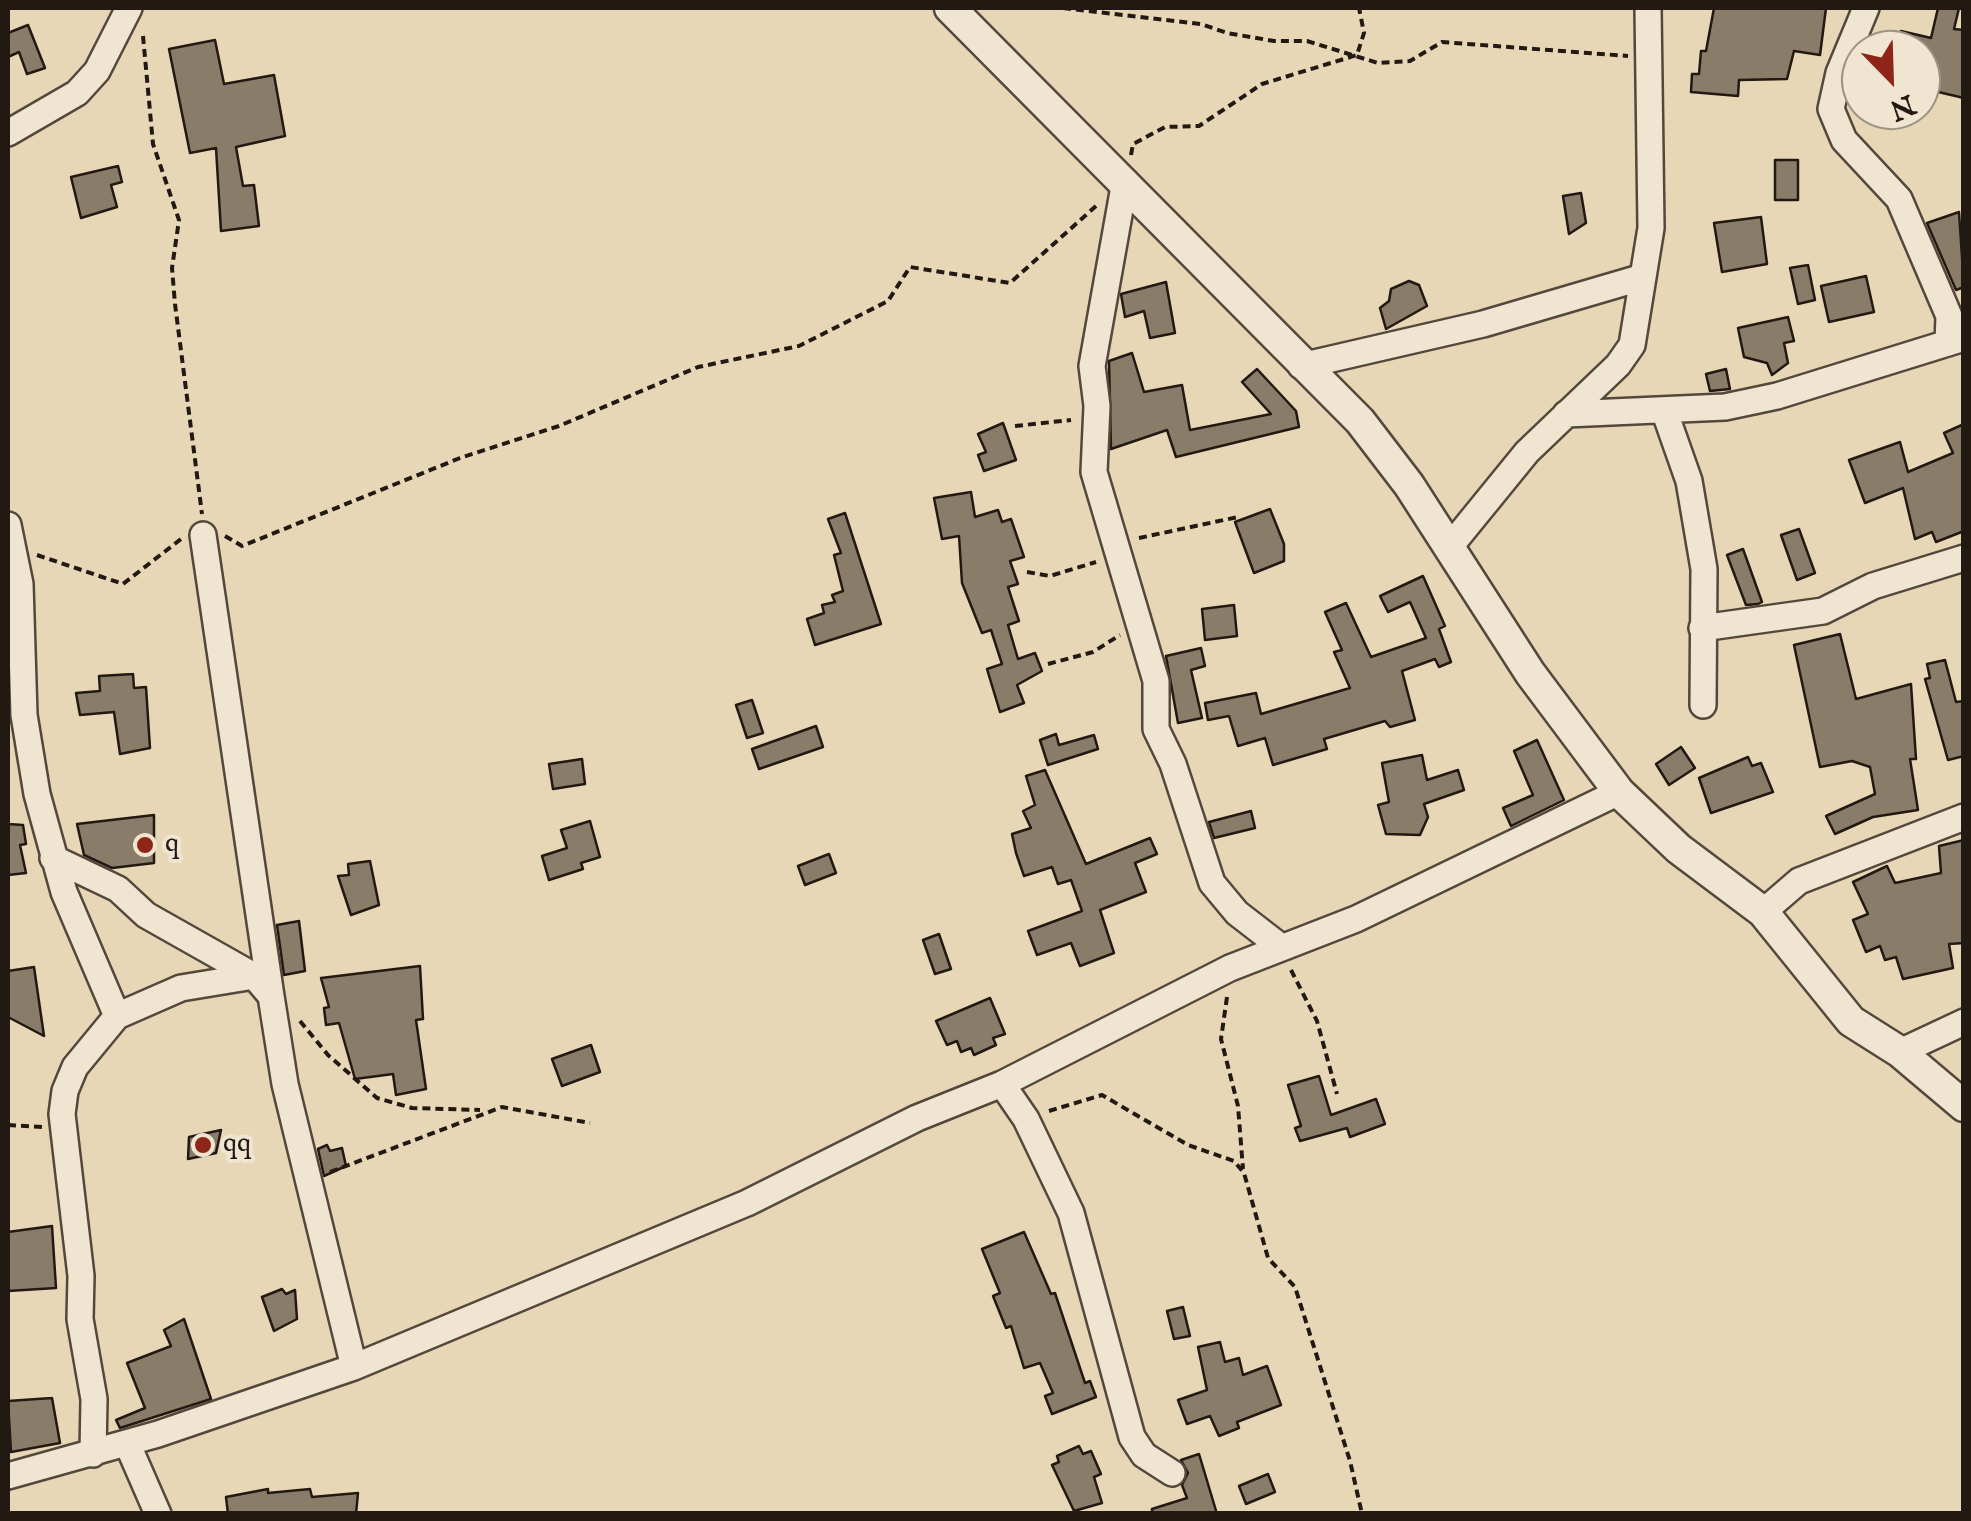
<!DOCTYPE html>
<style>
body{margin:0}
#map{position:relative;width:1971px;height:1521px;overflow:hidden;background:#e7d7b7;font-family:"IM FELL English",serif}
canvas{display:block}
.frame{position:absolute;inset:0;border:10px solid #231913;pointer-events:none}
.north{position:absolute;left:1841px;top:30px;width:100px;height:100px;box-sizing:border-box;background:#efe5d0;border:2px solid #9d9384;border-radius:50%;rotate:157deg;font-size:28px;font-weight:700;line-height:40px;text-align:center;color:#231913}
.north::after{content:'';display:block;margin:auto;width:35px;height:45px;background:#8f2418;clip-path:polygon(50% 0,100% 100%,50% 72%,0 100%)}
</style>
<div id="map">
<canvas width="1971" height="1521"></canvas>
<div class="frame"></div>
<div class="north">N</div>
</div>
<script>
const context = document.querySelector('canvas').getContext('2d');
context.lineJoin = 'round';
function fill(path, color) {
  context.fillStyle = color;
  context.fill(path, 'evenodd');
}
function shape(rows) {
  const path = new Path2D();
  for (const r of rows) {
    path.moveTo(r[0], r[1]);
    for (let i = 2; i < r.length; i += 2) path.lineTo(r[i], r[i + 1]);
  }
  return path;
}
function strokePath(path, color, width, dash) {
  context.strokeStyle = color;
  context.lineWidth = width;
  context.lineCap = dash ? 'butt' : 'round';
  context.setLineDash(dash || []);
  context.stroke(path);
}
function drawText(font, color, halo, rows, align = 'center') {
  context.font = font + ' "IM FELL English",serif';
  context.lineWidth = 8;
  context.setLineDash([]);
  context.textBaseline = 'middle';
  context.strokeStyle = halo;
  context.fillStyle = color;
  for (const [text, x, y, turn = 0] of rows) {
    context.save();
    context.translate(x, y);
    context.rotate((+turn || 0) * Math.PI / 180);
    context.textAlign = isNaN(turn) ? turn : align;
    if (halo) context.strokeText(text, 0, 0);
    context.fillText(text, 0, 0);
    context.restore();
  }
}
const building = shape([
 [1714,8,1826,8,1820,55,1794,51,1787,79,1739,80,1738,96,1691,92,1692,74,1699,74,1701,51,1706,51,1714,8],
 [1938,8,1959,8,1954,29,1964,30,1964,98,1921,88,1921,50,1897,50,1901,31,1931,38,1938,8],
 [28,25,45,68,27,74,19,52,8,57,8,33,28,25],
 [215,40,224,84,274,75,285,136,236,147,243,186,254,185,259,226,221,231,216,148,190,153,169,49,215,40],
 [1775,160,1798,160,1798,200,1775,200,1775,160],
 [118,166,122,182,111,185,117,207,81,218,71,177,118,166],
 [1581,193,1586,223,1569,234,1563,196,1581,193],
 [1959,212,1964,287,1956,290,1927,223,1959,212],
 [1761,217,1767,264,1722,272,1714,223,1761,217],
 [1808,265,1815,300,1798,304,1790,268,1808,265],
 [1866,276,1874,312,1829,322,1821,286,1866,276],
 [1409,281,1419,285,1427,306,1386,329,1380,308,1389,301,1391,289,1409,281],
 [1166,282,1175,333,1150,338,1144,311,1125,317,1121,294,1166,282],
 [1788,317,1794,341,1784,343,1788,363,1772,375,1767,363,1744,357,1738,328,1788,317],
 [1132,353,1144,392,1182,385,1190,430,1271,414,1242,382,1257,369,1296,411,1299,427,1176,457,1167,430,1111,449,1109,361,1132,353],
 [1726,369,1730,389,1710,391,1706,374,1726,369],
 [1003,423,1016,460,984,471,978,455,986,452,978,434,1003,423],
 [1964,424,1964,531,1936,542,1932,532,1915,539,1903,488,1865,503,1849,460,1900,442,1908,472,1953,453,1944,433,1964,424],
 [971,492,975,517,998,510,1002,522,1011,519,1024,557,1010,561,1018,584,1008,587,1019,621,1008,625,1018,659,1035,653,1042,671,1017,685,1024,703,1000,712,987,669,1002,664,991,630,982,633,962,583,959,536,942,539,934,498,971,492],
 [1270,509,1284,544,1284,561,1254,573,1235,522,1270,509],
 [845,513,881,624,815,645,807,619,824,613,822,605,835,602,832,595,843,591,834,555,841,553,828,519,845,513],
 [1799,529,1815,573,1797,580,1781,535,1799,529],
 [1743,549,1762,602,1758,604,1746,605,1727,555,1743,549],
 [1423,576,1445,626,1439,629,1451,662,1439,667,1435,659,1402,671,1415,720,1390,727,1385,721,1324,739,1327,749,1273,765,1265,738,1238,746,1229,716,1208,720,1205,703,1256,693,1261,714,1350,688,1334,652,1342,650,1325,612,1346,603,1371,657,1426,638,1410,602,1388,612,1380,596,1423,576],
 [1234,605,1237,636,1205,640,1202,609,1234,605],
 [1840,634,1856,699,1911,684,1916,759,1910,759,1918,810,1873,817,1835,834,1826,816,1875,794,1870,767,1852,761,1820,767,1794,645,1840,634],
 [1201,648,1205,666,1191,670,1202,718,1178,723,1166,656,1201,648],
 [1945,660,1956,702,1964,701,1964,756,1948,760,1925,679,1930,678,1927,664,1945,660],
 [133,674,134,688,146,687,150,748,120,754,114,712,80,715,76,693,100,691,99,676,133,674],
 [752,700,763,733,747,738,736,705,752,700],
 [816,726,823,747,759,769,752,749,816,726],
 [1056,734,1059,745,1094,735,1098,749,1048,765,1040,740,1056,734],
 [1537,740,1564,800,1511,826,1503,808,1533,795,1514,751,1537,740],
 [1681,747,1695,768,1669,785,1656,764,1681,747],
 [1422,755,1427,780,1458,770,1464,790,1424,804,1428,817,1420,835,1386,834,1378,805,1389,802,1382,763,1422,755],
 [1748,757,1752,766,1761,763,1773,792,1711,813,1699,778,1748,757],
 [582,759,585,784,553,789,549,764,582,759],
 [1045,770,1086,864,1150,838,1157,854,1135,863,1146,892,1100,910,1114,953,1080,966,1071,943,1037,955,1028,931,1082,911,1071,880,1058,884,1052,867,1024,876,1016,853,1012,834,1031,828,1023,811,1035,805,1026,776,1045,770],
 [1251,811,1255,828,1214,838,1209,822,1251,811],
 [154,815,154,863,112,868,84,855,77,824,154,815],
 [590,821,600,857,581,863,583,869,549,880,542,856,567,848,561,830,590,821],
 [8,824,23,825,26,844,20,845,26,873,8,875,8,824],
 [1964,840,1964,943,1949,944,1953,968,1903,979,1896,957,1885,960,1880,946,1866,952,1853,920,1868,914,1853,882,1887,866,1895,883,1941,873,1939,846,1964,840],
 [829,854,836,873,805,885,798,866,829,854],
 [370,861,379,905,351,915,338,876,349,875,348,864,370,861],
 [299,921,305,971,284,975,277,925,299,921],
 [939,934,951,969,935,974,923,940,939,934],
 [420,966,423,1019,416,1020,426,1089,396,1095,393,1074,355,1079,339,1023,326,1025,324,1008,329,1007,321,978,420,966],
 [34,967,44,1036,8,1017,8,971,34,967],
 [990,998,1005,1034,993,1038,996,1045,974,1055,971,1048,961,1052,957,1041,947,1045,936,1021,990,998],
 [591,1045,600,1072,562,1086,552,1059,591,1045],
 [1319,1076,1331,1115,1376,1099,1385,1124,1350,1137,1347,1128,1300,1141,1295,1128,1301,1126,1288,1085,1319,1076],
 [221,1130,216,1153,188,1159,189,1137,221,1130],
 [327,1145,330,1151,342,1148,346,1166,324,1176,318,1149,327,1145],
 [52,1226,56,1288,8,1291,8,1232,52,1226],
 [1024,1232,1051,1294,1055,1293,1085,1383,1090,1381,1096,1397,1052,1414,1045,1396,1053,1393,1040,1363,1024,1368,1011,1326,1006,1328,993,1296,1000,1293,982,1249,1024,1232],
 [282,1289,286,1294,295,1290,297,1319,274,1331,262,1297,282,1289],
 [1183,1307,1190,1336,1174,1339,1167,1311,1183,1307],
 [184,1319,211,1399,120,1428,116,1420,145,1408,127,1363,171,1346,164,1330,184,1319],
 [1220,1342,1225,1362,1239,1358,1243,1375,1267,1366,1281,1405,1237,1422,1239,1428,1219,1436,1210,1416,1187,1424,1178,1400,1207,1390,1198,1347,1220,1342],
 [52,1398,60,1443,11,1452,8,1401,52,1398],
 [1079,1446,1083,1454,1091,1451,1101,1474,1094,1477,1102,1503,1074,1511,1052,1465,1059,1462,1057,1456,1079,1446],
 [1199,1454,1217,1514,1152,1514,1152,1509,1187,1498,1182,1485,1188,1473,1181,1460,1199,1454],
 [1268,1474,1275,1492,1246,1504,1239,1486,1268,1474],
 [268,1489,268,1493,310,1489,312,1497,358,1493,356,1514,228,1514,226,1497,268,1489]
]);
const path = shape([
 [1063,8,1201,24,1227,33,1274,41,1307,41,1378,63,1410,61,1442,42,1628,56],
 [143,36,153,144,179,220,172,268,175,304,202,514],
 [1131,155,1133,144,1165,127,1199,126,1262,84,1357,55,1364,33,1359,8],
 [1015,426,1071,420],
 [225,536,242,546,460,458,559,426,698,367,799,346,888,301,910,267,1010,283,1096,206],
 [1139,538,1238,517],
 [37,555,123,584,181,539],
 [1027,572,1050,576,1096,562],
 [1048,664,1093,652,1120,635],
 [1291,970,1317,1021,1337,1094],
 [1227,997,1221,1039,1238,1106,1243,1169],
 [300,1021,328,1055,377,1098,412,1108,480,1110],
 [1049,1111,1102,1095,1188,1145,1234,1161,1244,1173,1268,1258,1295,1287,1350,1461,1362,1514],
 [8,1125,43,1127],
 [330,1172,502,1107,590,1123]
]);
const minor = shape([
 [1866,8,1839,73,1831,109,1844,140,1899,199,1949,316,1948,343],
 [8,133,77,93,97,71,129,8],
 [1125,181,1092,366,1097,406,1094,472,1156,681,1156,729,1173,764,1212,883,1237,913,1281,947],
 [1301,366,1483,324,1643,277],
 [1664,410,1689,481,1704,569,1703,705],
 [1566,414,1725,407,1777,396,1964,338],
 [8,525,20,584,24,715,37,794,64,892,117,1016],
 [203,535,271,996],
 [1448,549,1527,452,1618,365,1632,345,1651,228,1648,8],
 [1702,628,1823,611,1873,586,1964,558],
 [53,858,118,889,146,915,254,976,271,996,285,1084,354,1367],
 [1763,912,1799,881,1964,817],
 [1900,1052,1964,1022],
 [1002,1084,1026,1119,1071,1213,1132,1437,1144,1455,1172,1473],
 [127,1443,158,1514],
 [93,1454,94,1399,80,1319,81,1276,62,1114,65,1091,75,1067,117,1016,181,988,254,976],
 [8,1476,158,1434,354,1367,747,1203,917,1118,1002,1084,1230,968,1356,919,1619,792]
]);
const tertiary = shape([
 [950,8,1360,421,1409,485,1530,673,1619,792,1679,849,1763,912,1851,1021,1900,1052,1964,1106]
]);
const markers = [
 [145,845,10,"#8f2418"],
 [203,1145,10,"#8f2418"]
];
const poiNames = [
 ["q",165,845],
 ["qq",223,1145]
];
fill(building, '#897c68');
strokePath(building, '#231913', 2.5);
strokePath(minor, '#54483c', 30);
strokePath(tertiary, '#54483c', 35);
strokePath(path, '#231913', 4, [8, 5]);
strokePath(minor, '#efe5d0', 25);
strokePath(tertiary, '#efe5d0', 30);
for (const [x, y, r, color] of markers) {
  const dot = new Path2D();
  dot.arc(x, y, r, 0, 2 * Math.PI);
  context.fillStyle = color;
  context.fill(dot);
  strokePath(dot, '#efe5d0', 4);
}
drawText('28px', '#231913', '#efe5d0', poiNames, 'left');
</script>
